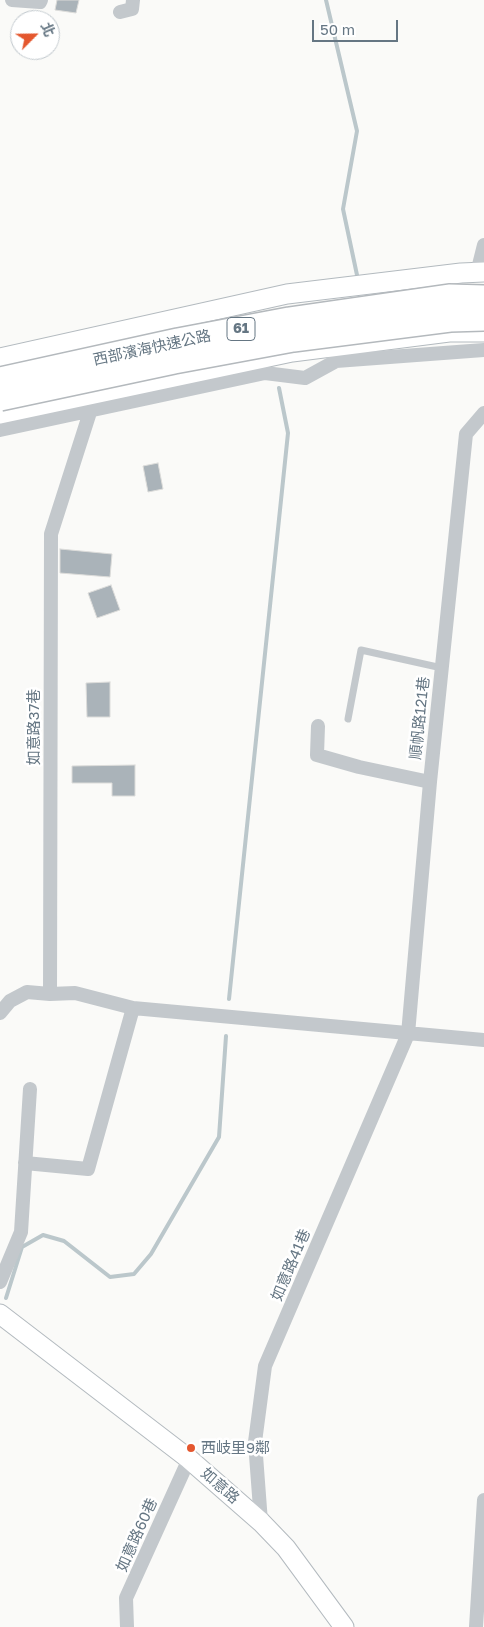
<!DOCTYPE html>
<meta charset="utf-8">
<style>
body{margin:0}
#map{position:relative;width:484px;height:1627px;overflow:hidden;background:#fafaf8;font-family:"Golos Text","Noto Sans TC",sans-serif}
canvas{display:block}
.north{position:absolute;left:10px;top:10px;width:50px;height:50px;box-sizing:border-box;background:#fff;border:1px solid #c1c8cd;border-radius:50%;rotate:67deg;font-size:14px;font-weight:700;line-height:20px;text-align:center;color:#657683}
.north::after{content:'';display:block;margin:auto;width:18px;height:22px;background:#e4572e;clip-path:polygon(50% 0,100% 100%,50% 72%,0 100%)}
.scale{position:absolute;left:312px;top:20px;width:86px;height:22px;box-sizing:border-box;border:2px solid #657683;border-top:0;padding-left:6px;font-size:15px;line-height:18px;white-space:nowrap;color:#657683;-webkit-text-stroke:4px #fff;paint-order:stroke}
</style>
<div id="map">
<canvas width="484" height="1627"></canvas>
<div class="north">北</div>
<div class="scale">50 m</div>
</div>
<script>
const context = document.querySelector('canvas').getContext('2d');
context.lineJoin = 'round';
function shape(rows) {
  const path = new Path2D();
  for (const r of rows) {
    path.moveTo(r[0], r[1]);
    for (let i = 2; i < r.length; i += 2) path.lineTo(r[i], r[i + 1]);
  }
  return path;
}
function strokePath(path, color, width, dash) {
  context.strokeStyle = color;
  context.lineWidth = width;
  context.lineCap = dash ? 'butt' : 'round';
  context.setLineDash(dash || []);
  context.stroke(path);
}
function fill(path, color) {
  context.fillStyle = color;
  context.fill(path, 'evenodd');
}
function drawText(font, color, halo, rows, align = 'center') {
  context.font = font + ' "Golos Text","Noto Sans TC",sans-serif';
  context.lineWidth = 5;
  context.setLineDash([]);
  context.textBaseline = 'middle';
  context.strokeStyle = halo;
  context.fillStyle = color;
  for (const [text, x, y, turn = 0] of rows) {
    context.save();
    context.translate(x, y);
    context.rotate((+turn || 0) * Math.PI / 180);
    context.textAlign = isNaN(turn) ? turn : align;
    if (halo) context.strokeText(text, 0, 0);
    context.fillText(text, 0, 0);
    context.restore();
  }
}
const stream = shape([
 [326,0,357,131,343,209,357,275],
 [229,999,288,433,279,388],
 [6,1298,22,1247,43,1235,64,1241,110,1277,134,1274,151,1254,219,1137,226,1036]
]);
const building = shape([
 [57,0,79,0,76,13,55,10,57,0],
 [158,463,163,489,148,492,143,466,158,463],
 [60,549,112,554,110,577,60,573,60,549],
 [111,585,120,610,97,618,88,593,111,585],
 [110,682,110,717,87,717,86,683,110,682],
 [135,765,135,796,112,796,112,783,72,783,72,766,135,765]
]);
const lane = shape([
 [348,719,361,650,442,668]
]);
const street = shape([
 [12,0,40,2,41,0],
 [120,12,132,9,133,0],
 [479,265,484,245],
 [0,430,265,373,305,378,336,361,484,350],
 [318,726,317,755,359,767,430,782],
 [50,994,75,993,133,1008,484,1040],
 [0,1013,10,1001,27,992,50,994,51,534,91,409],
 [25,1163,88,1169,133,1008],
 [0,1282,21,1232,30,1089],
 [261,1522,255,1442,265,1366,408,1034,430,782,466,434,484,413],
 [127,1627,126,1598,189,1459],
 [476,1627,484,1500]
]);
const secondary = shape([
 [0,358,287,294,461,273,484,272],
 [0,414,292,352,449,332,484,332],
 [0,1314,189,1459,261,1522,286,1548,344,1627]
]);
const highwayBridge = shape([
 [0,380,178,341,289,320,449,297,484,298],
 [0,398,174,361,293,339,450,319,484,318]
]);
const markers = [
 [191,1448,5,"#e4572e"]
];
const shields = [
 [241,329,28]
];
const shieldNames = [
 ["61",241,329]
];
const streetNames = [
 ["西部濱海快速公路",152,348,-12],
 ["順帆路121巷",420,718,-84],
 ["如意路37巷",34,727,-90],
 ["如意路41巷",291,1265,-67],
 ["如意路",220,1486,41],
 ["如意路60巷",137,1535,-66]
];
const poiNames = [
 ["西岐里9鄰",201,1448]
];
strokePath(stream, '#bbc7cb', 4);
fill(building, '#aab3b9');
strokePath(building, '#dcdcda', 1);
strokePath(secondary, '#b3babf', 21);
strokePath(lane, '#c3c8cc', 7);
strokePath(street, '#c3c8cc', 14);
strokePath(secondary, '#fff', 19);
strokePath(highwayBridge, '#b4b9bd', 28, []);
strokePath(highwayBridge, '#fff', 25);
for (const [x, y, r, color] of markers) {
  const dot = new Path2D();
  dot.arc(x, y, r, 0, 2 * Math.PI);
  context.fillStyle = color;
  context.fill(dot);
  strokePath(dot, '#fff', 2);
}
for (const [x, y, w] of shields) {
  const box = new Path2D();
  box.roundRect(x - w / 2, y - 11.5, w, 23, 4);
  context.fillStyle = '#fff';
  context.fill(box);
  strokePath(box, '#657683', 1);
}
drawText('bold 14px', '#657683', null, shieldNames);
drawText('15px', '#657683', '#fff', streetNames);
drawText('15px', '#657683', '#fff', poiNames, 'left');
</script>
